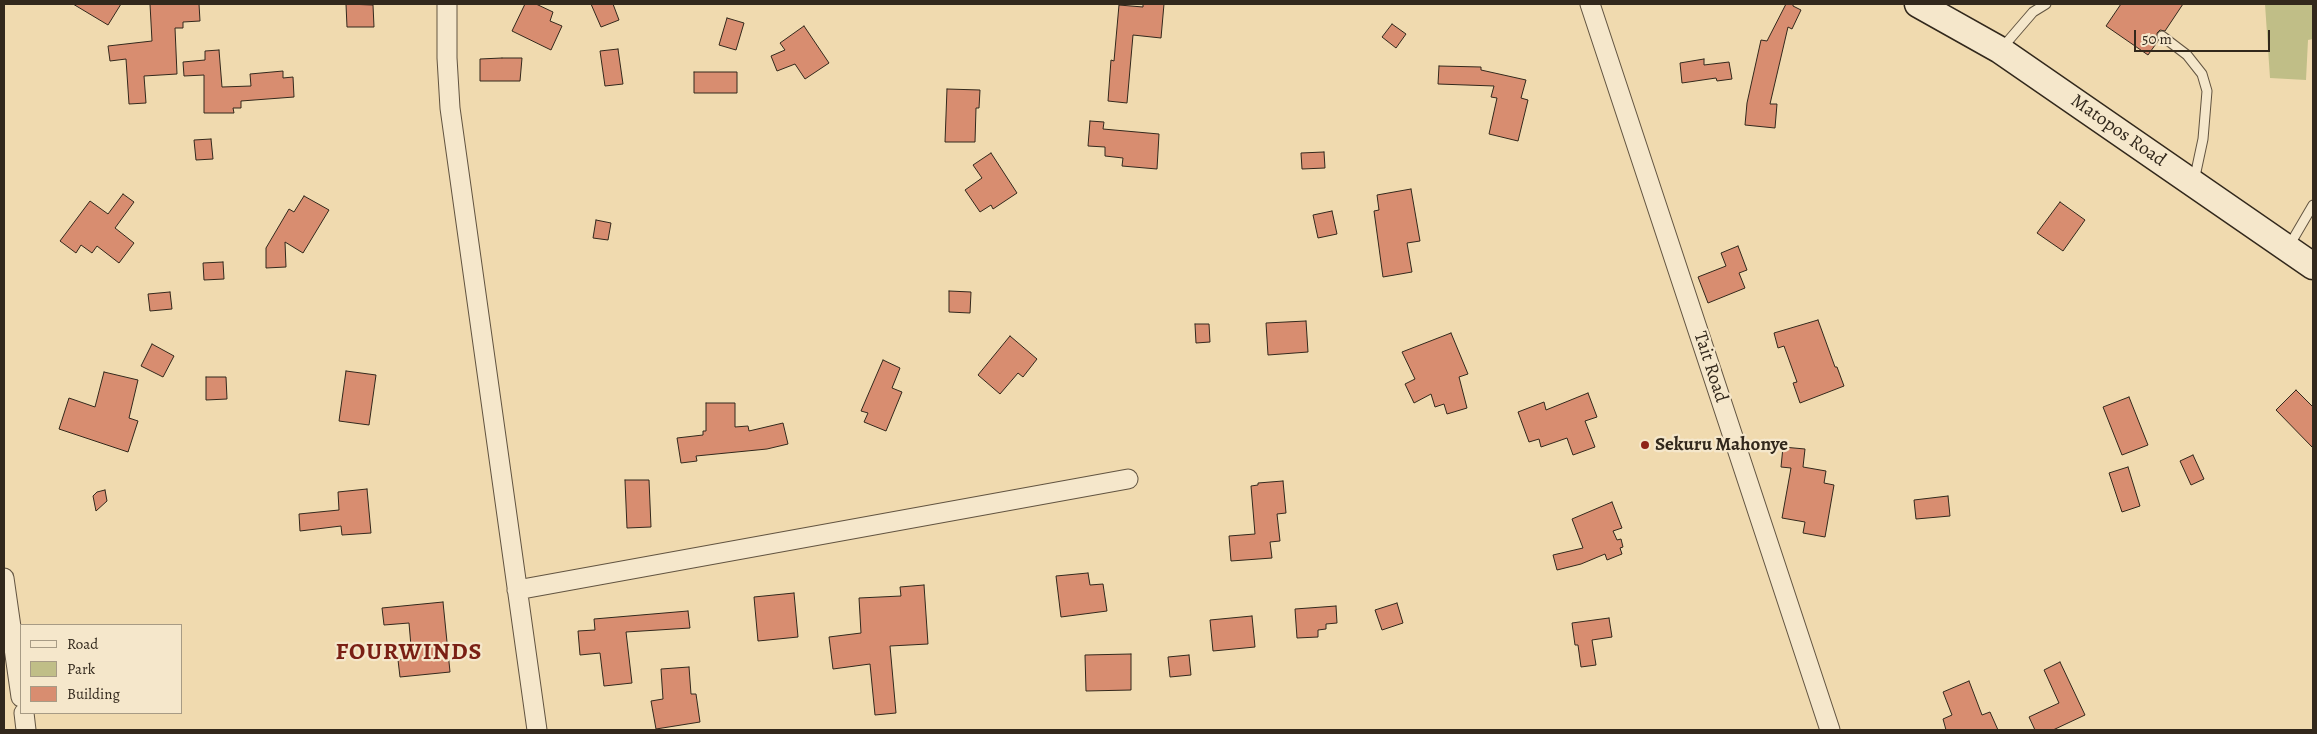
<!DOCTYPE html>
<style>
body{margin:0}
#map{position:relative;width:2317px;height:734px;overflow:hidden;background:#f0daaf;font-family:Alegreya,serif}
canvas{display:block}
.frame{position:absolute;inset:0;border:5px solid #32281c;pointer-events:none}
.legend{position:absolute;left:20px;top:624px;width:162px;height:90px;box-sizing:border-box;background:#f5e7cb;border:1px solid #a79b85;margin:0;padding:6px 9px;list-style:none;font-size:15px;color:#32281c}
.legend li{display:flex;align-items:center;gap:10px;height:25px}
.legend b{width:25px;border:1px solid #a79b85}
.scale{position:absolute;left:2134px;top:30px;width:136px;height:22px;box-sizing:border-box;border:2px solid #32281c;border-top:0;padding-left:6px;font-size:15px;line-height:18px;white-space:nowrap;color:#32281c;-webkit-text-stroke:4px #f5e7cb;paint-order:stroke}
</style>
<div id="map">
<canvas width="2317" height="734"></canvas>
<div class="frame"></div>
<ul class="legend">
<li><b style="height:6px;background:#f5e7cb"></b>Road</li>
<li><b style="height:14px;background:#c0be87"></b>Park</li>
<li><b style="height:14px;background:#d88d70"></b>Building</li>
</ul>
<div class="scale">50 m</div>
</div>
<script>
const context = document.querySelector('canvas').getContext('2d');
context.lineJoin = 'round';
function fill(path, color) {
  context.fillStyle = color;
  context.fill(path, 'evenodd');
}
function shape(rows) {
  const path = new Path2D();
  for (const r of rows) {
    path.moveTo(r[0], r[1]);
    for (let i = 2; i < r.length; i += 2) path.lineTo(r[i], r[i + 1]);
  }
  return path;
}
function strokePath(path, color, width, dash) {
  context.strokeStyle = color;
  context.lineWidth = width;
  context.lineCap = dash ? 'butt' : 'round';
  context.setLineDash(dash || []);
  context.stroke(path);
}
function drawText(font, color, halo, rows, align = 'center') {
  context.font = font + ' Alegreya,serif';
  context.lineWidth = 4.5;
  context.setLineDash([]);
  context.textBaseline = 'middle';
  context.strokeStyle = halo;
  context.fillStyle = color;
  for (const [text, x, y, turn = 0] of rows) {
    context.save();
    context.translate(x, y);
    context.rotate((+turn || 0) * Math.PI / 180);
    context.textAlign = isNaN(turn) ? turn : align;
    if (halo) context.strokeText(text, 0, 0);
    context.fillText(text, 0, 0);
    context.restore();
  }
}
const green = shape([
 [2265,4,2313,4,2313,39,2308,40,2306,80,2270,78]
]);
const building = shape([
 [73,4,121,4,108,25,73,4],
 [150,4,199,4,200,21,183,22,183,28,175,28,177,74,144,76,146,103,129,104,126,59,110,61,108,46,152,41,150,4],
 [346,4,373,5,374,27,347,27,346,4],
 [525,4,536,4,553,12,550,21,562,26,551,50,512,31,525,4],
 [591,4,613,4,619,20,601,27,591,4],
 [1143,4,1164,4,1161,38,1133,35,1127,103,1108,101,1111,60,1114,61,1119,5,1143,7,1143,4],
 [1786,4,1793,4,1793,6,1801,10,1792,29,1788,27,1770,104,1777,104,1775,128,1745,125,1747,103,1761,40,1767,41,1786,4],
 [2121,4,2183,4,2165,31,2160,30,2157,33,2158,41,2148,55,2106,26,2121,4],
 [727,18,744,23,736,50,719,45,727,18],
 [1392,24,1406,34,1396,48,1382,37,1392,24],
 [804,26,829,63,805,79,795,64,777,71,771,56,785,50,780,43,804,26],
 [618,49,623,84,605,86,600,51,618,49],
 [219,50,222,87,251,86,250,74,283,71,283,78,293,77,294,97,241,101,241,108,233,108,234,113,204,113,204,75,184,76,183,62,205,60,205,51,219,50],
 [502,58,522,58,520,81,480,81,480,59,502,58],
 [1704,59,1704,65,1729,62,1732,79,1717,81,1716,78,1682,83,1680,63,1704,59],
 [1439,66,1481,67,1481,70,1526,80,1521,98,1528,100,1518,141,1489,134,1497,98,1491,97,1494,86,1438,84,1439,66],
 [694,72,737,72,737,93,694,93,694,72],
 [947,89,980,90,979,108,976,108,975,142,945,142,947,89],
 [1090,121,1104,122,1103,129,1159,134,1157,169,1122,166,1123,158,1105,156,1105,147,1088,146,1090,121],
 [211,139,213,159,196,160,194,140,211,139],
 [1324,152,1325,168,1302,169,1301,153,1324,152],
 [991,153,1017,193,993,209,991,205,980,212,965,190,982,178,973,165,991,153],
 [1411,189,1420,241,1407,243,1412,272,1383,277,1374,211,1379,210,1377,195,1411,189],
 [123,194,134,202,115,228,134,243,119,263,97,246,92,253,81,245,76,253,60,241,90,201,108,214,123,194],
 [304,196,329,210,303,253,285,242,286,267,266,268,266,248,289,209,294,212,304,196],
 [2060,202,2085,220,2063,251,2037,233,2060,202],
 [1332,211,1337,234,1318,238,1313,215,1332,211],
 [596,220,611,223,608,240,593,238,596,220],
 [1738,246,1747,270,1739,273,1745,288,1708,303,1698,277,1726,266,1721,253,1738,246],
 [223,262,224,279,204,280,203,263,223,262],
 [949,291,971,292,970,313,949,312,949,291],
 [170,292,172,309,150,311,148,294,170,292],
 [1818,320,1835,367,1837,367,1844,386,1800,403,1793,383,1797,382,1784,346,1778,348,1774,333,1818,320],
 [1306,321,1308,352,1268,355,1266,323,1306,321],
 [1195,324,1209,324,1210,342,1196,343,1195,324],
 [1451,333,1468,374,1459,377,1467,408,1447,414,1444,404,1435,407,1431,394,1414,403,1405,384,1415,379,1402,352,1451,333],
 [1010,336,1037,359,1023,377,1018,373,1000,394,978,375,1010,336],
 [152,344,174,356,163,377,141,366,152,344],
 [883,360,900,368,892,388,902,392,886,431,864,422,868,413,861,411,883,360],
 [346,371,376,375,369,425,339,421,346,371],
 [104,372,138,380,129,418,138,421,128,452,59,429,69,398,95,407,104,372],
 [206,377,226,377,227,399,206,400,206,377],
 [2296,390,2313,407,2313,448,2276,410,2296,390],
 [1588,393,1597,417,1585,421,1595,447,1573,455,1567,438,1541,447,1539,439,1529,442,1518,412,1544,402,1546,410,1588,393],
 [2129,397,2148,445,2122,455,2103,407,2129,397],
 [706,403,735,403,735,427,748,426,749,431,783,423,788,444,767,449,696,456,697,461,681,463,677,438,703,435,703,431,706,431,706,403],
 [1783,447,1805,449,1803,467,1826,471,1824,483,1834,485,1825,537,1803,533,1805,522,1782,518,1791,468,1781,467,1783,447],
 [2193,455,2204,479,2191,485,2180,461,2193,455],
 [2128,467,2140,506,2122,512,2109,473,2128,467],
 [625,480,649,480,651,527,627,528,625,480],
 [1283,481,1286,513,1277,514,1280,541,1270,542,1272,558,1231,561,1229,536,1255,534,1251,486,1258,485,1258,483,1283,481],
 [367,489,371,533,342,535,341,526,300,531,299,514,339,510,338,492,367,489],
 [105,490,107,501,96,511,93,496,97,492,105,490],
 [1948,496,1950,516,1916,519,1914,500,1948,496],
 [1612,502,1622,528,1613,531,1617,540,1621,539,1623,547,1620,548,1622,554,1607,560,1605,554,1581,564,1557,570,1553,555,1583,548,1572,519,1612,502],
 [1088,573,1090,585,1103,584,1107,611,1061,617,1056,576,1088,573],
 [924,585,928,644,890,646,896,713,875,715,870,664,833,669,829,637,861,633,859,598,901,596,900,587,924,585],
 [794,593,798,637,758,641,754,597,794,593],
 [443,602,450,672,400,677,398,660,412,658,409,623,384,625,382,608,443,602],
 [1397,603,1403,623,1382,630,1375,610,1397,603],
 [1336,606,1337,623,1326,624,1326,629,1318,630,1318,637,1297,638,1295,609,1336,606],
 [688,611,690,628,626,632,632,683,604,686,600,653,580,655,578,631,595,630,594,619,688,611],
 [1252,616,1255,647,1213,651,1210,620,1252,616],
 [1609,618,1612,637,1592,640,1596,665,1581,667,1578,645,1575,645,1572,623,1609,618],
 [1131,654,1131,690,1086,691,1085,655,1131,654],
 [1189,655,1191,675,1170,677,1168,657,1189,655],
 [2060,662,2085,715,2053,730,2035,730,2029,717,2059,703,2044,670,2060,662],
 [689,667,691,694,696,694,700,722,656,729,651,701,663,699,661,669,689,667],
 [1969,681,1982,715,1990,712,1998,730,1946,730,1943,719,1952,715,1943,692,1969,681]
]);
const service = shape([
 [2162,36,2187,55,2202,74,2207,91,2203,139,2194,181],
 [2002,48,2033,12,2046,4],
 [2289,246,2313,205]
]);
const minor = shape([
 [447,4,447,58,450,108,537,730],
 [1590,4,1830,730],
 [4,578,21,697],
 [517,590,1128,479],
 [24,713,26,730]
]);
const secondary = shape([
 [1918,4,2000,50,2313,266]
]);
const markers = [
 [1645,445,5,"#8f2418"]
];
const streetNames = [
 ["Matopos Road",2118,131,35],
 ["Tait Road",1710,367,72]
];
const poiNames = [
 ["Sekuru Mahonye",1655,445]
];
const districtNames = [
 ["FOURWINDS",409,653]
];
fill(green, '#c0be87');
fill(building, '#d88d70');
strokePath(building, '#32281c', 1);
strokePath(service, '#625441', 11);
strokePath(minor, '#625441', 21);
strokePath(secondary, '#32281c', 29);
strokePath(service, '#f5e7cb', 9);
strokePath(minor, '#f5e7cb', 19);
strokePath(secondary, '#f5e7cb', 26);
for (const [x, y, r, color] of markers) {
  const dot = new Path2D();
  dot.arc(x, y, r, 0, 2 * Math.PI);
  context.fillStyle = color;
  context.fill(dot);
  strokePath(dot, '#f5e7cb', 2);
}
drawText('19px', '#32281c', '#f5e7cb', streetNames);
drawText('bold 19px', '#32281c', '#f5e7cb', poiNames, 'left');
context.letterSpacing = '1px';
drawText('bold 24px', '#7a1f14', '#f5e7cb', districtNames);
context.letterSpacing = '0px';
</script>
